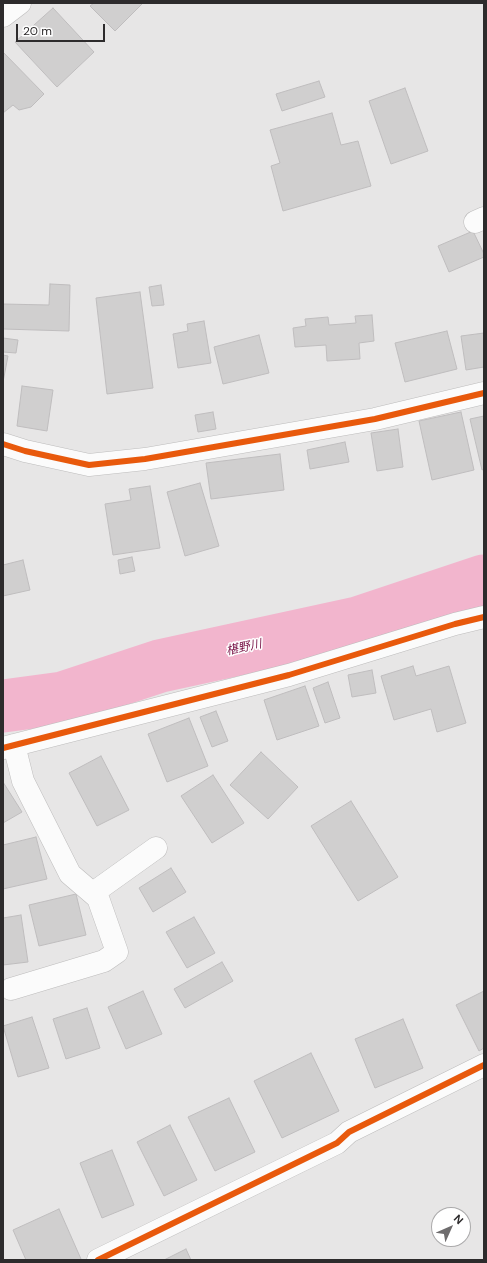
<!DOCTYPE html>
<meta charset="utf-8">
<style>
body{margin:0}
#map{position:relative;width:487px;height:1263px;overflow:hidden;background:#e7e6e6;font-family:"DM Sans",sans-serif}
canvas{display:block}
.frame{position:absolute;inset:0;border:4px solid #2d2b2c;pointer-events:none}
.north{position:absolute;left:431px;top:1207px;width:40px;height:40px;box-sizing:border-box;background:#fff;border:1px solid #abaaab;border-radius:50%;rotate:45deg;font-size:11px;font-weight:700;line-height:16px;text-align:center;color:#2d2b2c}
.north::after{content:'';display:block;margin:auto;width:14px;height:18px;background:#6e6c6d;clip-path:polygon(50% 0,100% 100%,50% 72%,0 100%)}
.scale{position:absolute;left:16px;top:24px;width:89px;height:18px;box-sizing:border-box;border:2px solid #2d2b2c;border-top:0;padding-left:5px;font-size:12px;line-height:14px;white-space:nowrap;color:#2d2b2c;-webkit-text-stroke:3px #fff;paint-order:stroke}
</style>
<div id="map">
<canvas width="487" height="1263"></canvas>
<div class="frame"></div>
<div class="north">N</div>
<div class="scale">20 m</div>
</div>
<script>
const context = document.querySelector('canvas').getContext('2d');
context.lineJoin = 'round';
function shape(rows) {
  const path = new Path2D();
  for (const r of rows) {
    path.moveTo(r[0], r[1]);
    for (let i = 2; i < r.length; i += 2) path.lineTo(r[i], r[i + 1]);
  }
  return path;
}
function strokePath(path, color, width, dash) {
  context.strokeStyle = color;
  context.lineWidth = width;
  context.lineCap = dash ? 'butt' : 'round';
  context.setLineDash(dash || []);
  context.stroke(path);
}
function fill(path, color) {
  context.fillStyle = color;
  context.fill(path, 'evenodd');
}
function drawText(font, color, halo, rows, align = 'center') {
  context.font = font + ' "DM Sans","Noto Sans JP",sans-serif';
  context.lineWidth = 3;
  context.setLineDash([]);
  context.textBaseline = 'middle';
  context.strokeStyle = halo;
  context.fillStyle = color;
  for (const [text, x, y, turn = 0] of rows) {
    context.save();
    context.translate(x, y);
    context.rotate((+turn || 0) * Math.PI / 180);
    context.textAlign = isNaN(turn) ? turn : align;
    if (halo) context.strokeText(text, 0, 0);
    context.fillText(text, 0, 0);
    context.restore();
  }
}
const river = shape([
 [3,706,63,698,160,666,358,623,484,581]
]);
const building = shape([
 [94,3,143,3,115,31,90,6,94,3],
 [53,8,94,52,57,87,15,42,53,8],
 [3,52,44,94,31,107,19,110,13,105,3,113,3,52],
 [319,81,325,97,282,111,276,94,319,81],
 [405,88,428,151,391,164,369,101,405,88],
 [332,113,341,145,358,141,371,186,283,211,271,166,280,163,270,130,332,113],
 [473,231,484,254,484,257,449,272,438,246,473,231],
 [50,284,70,285,69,331,3,329,3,304,49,305,50,284],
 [161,285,164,305,152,306,149,287,161,285],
 [140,292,153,388,107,394,96,298,140,292],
 [372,315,374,341,359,343,360,359,327,361,326,345,295,347,293,328,306,326,305,319,328,317,329,325,356,323,355,316,372,315],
 [204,321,211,363,178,368,173,334,188,331,187,324,204,321],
 [447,331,457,369,405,382,395,343,447,331],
 [484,333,484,367,466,370,461,336,484,333],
 [259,335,269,373,223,384,214,347,259,335],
 [3,338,18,340,16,353,3,352,3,338],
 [3,355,8,356,3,382,3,355],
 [22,386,53,390,47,431,17,426,22,386],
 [213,412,216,429,198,432,195,415,213,412],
 [461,412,474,470,432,480,419,421,461,412],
 [484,416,484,469,482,470,470,419,484,416],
 [398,429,403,467,377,471,371,433,398,429],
 [345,442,349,462,310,469,307,450,345,442],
 [280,454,284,490,211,499,206,463,280,454],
 [200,483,219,546,185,556,167,492,200,483],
 [150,486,160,548,113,555,105,504,131,500,129,489,150,486],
 [132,557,135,571,120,574,118,560,132,557],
 [23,560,30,590,3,596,3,565,23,560],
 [413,666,416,676,449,666,466,723,437,732,431,709,394,720,381,676,413,666],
 [372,670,376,693,352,697,348,675,372,670],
 [328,682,340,718,325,723,313,688,328,682],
 [305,686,319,726,277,740,264,700,305,686],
 [216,711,228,741,212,747,200,717,216,711],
 [189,718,208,766,167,782,148,734,189,718],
 [261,752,298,787,268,819,230,785,261,752],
 [101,756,129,810,97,826,69,773,101,756],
 [213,775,244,823,212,843,181,796,213,775],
 [3,782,22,812,3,823,3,782],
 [351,801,398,877,358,901,311,826,351,801],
 [36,837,47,879,3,889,3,845,36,837],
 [171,868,186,892,153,912,139,888,171,868],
 [76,894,86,935,39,946,29,905,76,894],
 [21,915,28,962,3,965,3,918,21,915],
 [194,917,215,953,187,968,166,932,194,917],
 [222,962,233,981,185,1008,174,989,222,962],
 [143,991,162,1034,126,1049,108,1007,143,991],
 [484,991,484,1048,479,1051,456,1005,484,991],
 [87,1008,100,1048,66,1059,53,1019,87,1008],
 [32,1017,49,1068,18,1077,3,1026,32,1017],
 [403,1019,423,1068,375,1088,355,1039,403,1019],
 [311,1053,339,1111,282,1138,254,1081,311,1053],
 [229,1098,255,1152,215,1171,188,1117,229,1098],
 [170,1125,197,1180,164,1196,137,1142,170,1125],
 [112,1150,134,1205,102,1218,80,1163,112,1150],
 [59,1209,81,1259,79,1260,26,1260,13,1230,59,1209],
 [186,1249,191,1260,164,1260,186,1249]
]);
const minor = shape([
 [3,16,20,3],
 [475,222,484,218],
 [3,444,25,451,89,465,145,459,375,419,484,393],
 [3,748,289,675,455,624,484,617],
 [93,893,156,848],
 [11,989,104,961,117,952,98,898,70,874,23,781,14,745],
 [98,1260,337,1143,349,1132,484,1065]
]);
const cycleway = shape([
 [3,444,25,451,89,465,145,459,375,419,484,393],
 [3,748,289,675,455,624,484,617],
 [98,1260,337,1143,349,1132,484,1065]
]);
const waterNames = [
 ["椹野川",244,648,-12]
];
strokePath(river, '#f2b5cd', 53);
fill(building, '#d0cfcf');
strokePath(building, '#bfbdbe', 1);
strokePath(minor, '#bdbcbc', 23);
strokePath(minor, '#fbfbfb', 22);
strokePath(cycleway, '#e8590c', 6);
drawText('italic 12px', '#7a1649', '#fff', waterNames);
</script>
